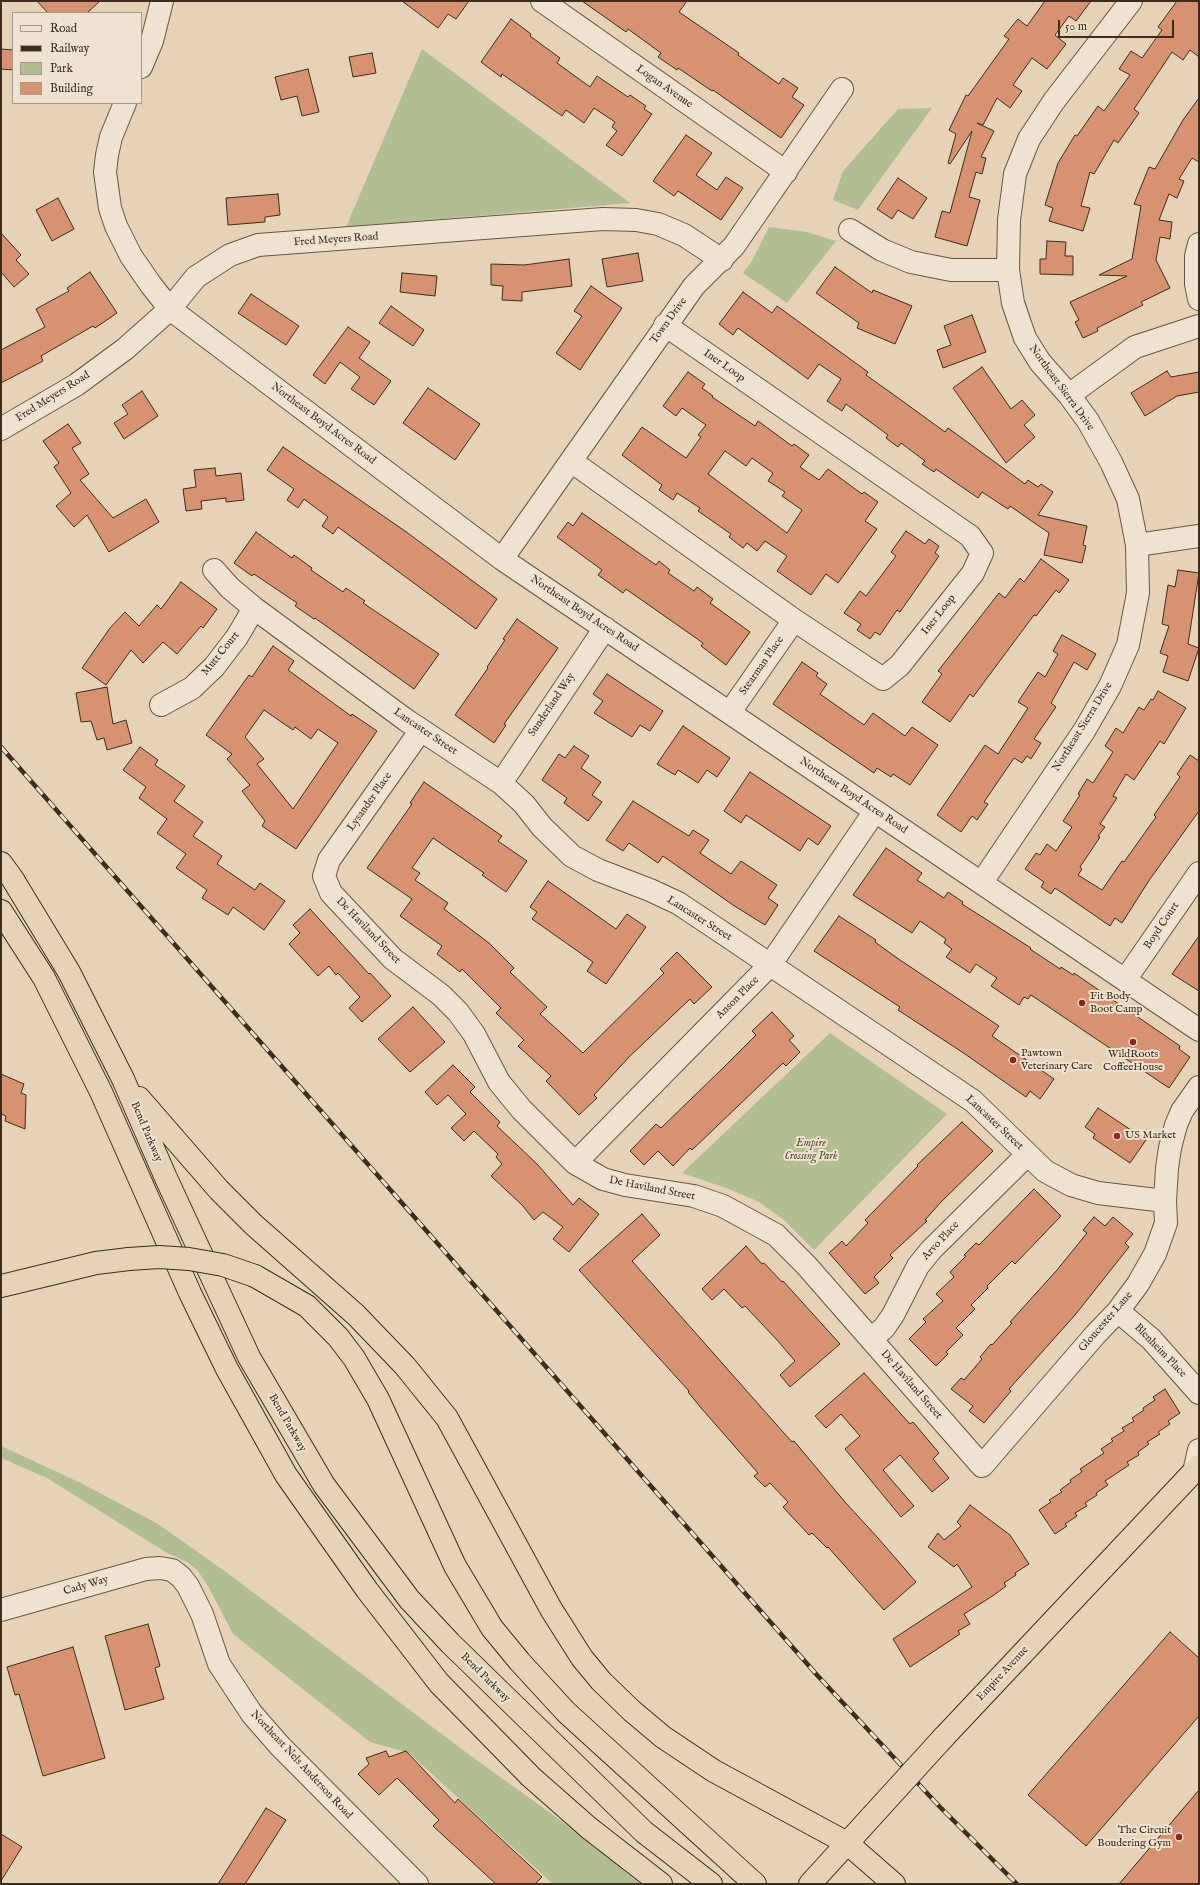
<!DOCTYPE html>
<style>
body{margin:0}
#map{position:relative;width:1200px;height:1885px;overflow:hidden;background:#e6d3b7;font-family:"IM FELL English",serif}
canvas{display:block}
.frame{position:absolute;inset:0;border:2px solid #3c2d1d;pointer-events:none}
.legend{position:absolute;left:12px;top:12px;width:130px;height:92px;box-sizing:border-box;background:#efe2d0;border:1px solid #a79a88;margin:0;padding:5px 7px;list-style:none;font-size:12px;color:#3c2d1d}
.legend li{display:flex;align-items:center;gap:8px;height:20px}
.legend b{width:20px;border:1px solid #a79a88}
.scale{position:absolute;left:1058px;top:20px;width:116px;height:18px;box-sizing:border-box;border:2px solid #3c2d1d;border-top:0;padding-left:5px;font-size:12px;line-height:14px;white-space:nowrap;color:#3c2d1d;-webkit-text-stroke:3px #efe2d0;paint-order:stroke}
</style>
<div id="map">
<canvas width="1200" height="1885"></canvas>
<div class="frame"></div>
<ul class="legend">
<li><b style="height:5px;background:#efe2d0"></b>Road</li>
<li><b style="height:5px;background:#3c2d1d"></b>Railway</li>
<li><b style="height:11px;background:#b1be92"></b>Park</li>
<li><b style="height:11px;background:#d79272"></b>Building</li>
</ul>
<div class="scale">50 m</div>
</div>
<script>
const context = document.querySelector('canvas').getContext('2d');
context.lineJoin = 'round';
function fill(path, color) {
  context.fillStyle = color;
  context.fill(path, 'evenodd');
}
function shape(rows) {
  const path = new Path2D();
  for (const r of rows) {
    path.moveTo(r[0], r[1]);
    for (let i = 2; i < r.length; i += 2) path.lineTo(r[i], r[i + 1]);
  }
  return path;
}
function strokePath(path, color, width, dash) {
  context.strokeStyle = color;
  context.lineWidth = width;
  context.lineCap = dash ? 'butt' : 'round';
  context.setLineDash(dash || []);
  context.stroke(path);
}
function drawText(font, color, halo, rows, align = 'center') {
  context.font = font + ' "IM FELL English",serif';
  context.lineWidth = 4;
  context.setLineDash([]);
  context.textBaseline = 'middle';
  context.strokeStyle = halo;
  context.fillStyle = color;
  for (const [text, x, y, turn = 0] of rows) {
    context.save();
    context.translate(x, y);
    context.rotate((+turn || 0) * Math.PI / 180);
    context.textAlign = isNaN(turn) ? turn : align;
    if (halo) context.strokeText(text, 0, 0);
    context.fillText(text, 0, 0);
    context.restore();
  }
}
const green = shape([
 [422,49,630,203,346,227],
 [932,108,858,210,833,200,843,171,898,109],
 [769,227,807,232,836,241,787,303,743,273,752,261],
 [830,1033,947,1114,814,1250,784,1220,759,1202,729,1189,682,1173],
 [1,1446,81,1483,158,1524,226,1572,471,1756,581,1835,640,1884,553,1884,409,1753,370,1742,233,1634,209,1588,198,1571,187,1562,167,1553,47,1478,1,1458]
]);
const building = shape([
 [37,1,100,1,87,13,48,13,37,1],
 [402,1,469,1,456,19,448,14,438,28,402,1],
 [582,1,687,1,679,12,739,53,738,55,779,84,783,78,798,88,792,97,804,105,781,138,713,90,712,91,678,68,677,70,658,57,661,53,628,29,626,32,582,1],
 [1045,1,1091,1,1076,21,1069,16,1055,35,1066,44,1047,69,1032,58,1013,85,1022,91,1010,108,997,98,983,125,977,123,994,131,981,157,986,158,982,174,976,172,969,197,980,200,967,246,935,237,942,211,950,213,972,131,950,164,948,163,956,134,949,130,966,95,968,96,1009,39,1004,36,1018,19,1027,26,1045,1],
 [1177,1,1199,1,1199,57,1190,50,1183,60,1172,52,1134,109,1139,113,1118,143,1114,140,1094,174,1090,172,1081,206,1090,208,1083,231,1049,221,1053,208,1045,205,1058,163,1075,135,1077,136,1098,106,1104,111,1130,75,1119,69,1131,51,1142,58,1162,30,1158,27,1177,1],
 [511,19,531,34,530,36,560,58,557,63,590,87,597,76,628,97,630,95,646,106,644,109,652,114,622,156,606,145,617,131,612,127,615,122,594,108,584,123,566,110,562,116,502,74,501,77,481,62,511,19],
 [1,49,13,50,13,70,1,69,1,49],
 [372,53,376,73,353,77,349,57,372,53],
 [308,69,319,112,302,116,297,96,281,100,275,77,308,69],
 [1199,98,1199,162,1192,158,1179,179,1184,181,1177,198,1169,194,1159,220,1172,222,1170,239,1160,237,1156,260,1170,288,1141,302,1143,305,1097,328,1098,331,1083,338,1075,322,1079,320,1070,302,1127,276,1099,275,1132,259,1141,206,1134,204,1149,167,1155,169,1183,120,1199,98],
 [686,135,712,153,696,175,717,190,726,177,743,188,721,220,678,191,674,196,653,181,686,135],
 [898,178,927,198,913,219,898,210,892,219,877,209,898,178],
 [278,194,280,215,265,217,265,222,228,225,226,198,278,194],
 [58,198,74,229,52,241,36,210,58,198],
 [1,233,21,255,16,260,29,274,14,287,1,272,1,233],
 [1047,241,1066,242,1065,256,1073,256,1073,275,1040,274,1040,259,1046,259,1047,241],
 [638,253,643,281,607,287,602,259,638,253],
 [569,259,572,286,522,292,522,301,502,300,503,286,491,285,491,264,524,265,569,259],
 [835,267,872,293,873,290,912,306,895,344,857,328,859,323,816,293,835,267],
 [90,272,117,313,95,328,93,326,41,356,43,361,1,383,1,350,45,327,36,309,69,291,67,288,90,272],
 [402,273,437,276,435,296,400,292,402,273],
 [591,286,622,308,580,370,556,353,582,316,574,311,591,286],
 [743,292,772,313,777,306,868,372,866,375,901,400,945,432,948,428,1025,484,1028,480,1038,487,1041,484,1053,492,1038,515,1087,526,1083,545,1086,546,1082,563,1044,555,1049,533,1010,506,1008,509,982,492,978,498,936,469,934,472,922,464,925,461,901,443,898,447,886,438,888,435,846,404,842,411,827,401,841,379,819,364,808,379,738,328,733,335,719,324,743,292],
 [251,294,299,326,286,345,238,313,251,294],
 [391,306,424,330,413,346,379,323,391,306],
 [972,315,986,352,943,368,937,350,951,345,944,326,972,315],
 [348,327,370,342,359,358,391,381,374,405,351,389,360,377,340,362,325,384,313,375,348,327],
 [982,367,1011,409,1022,400,1035,415,1024,425,1035,437,1006,463,953,388,982,367],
 [1167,371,1171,377,1199,372,1199,392,1177,396,1145,416,1131,393,1167,371],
 [688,372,705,384,702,388,713,396,712,397,755,426,758,421,792,446,794,444,809,455,800,467,819,480,828,469,862,494,864,492,878,502,865,521,877,529,838,583,826,574,811,595,777,571,787,556,765,541,757,551,747,543,743,548,729,537,731,534,698,511,700,508,677,493,673,500,659,490,662,485,622,455,642,427,686,458,701,437,698,435,706,425,682,408,676,416,663,406,688,372],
 [725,451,746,466,752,458,773,473,768,481,785,492,782,496,802,510,787,533,708,474,725,451],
 [428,388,480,424,455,460,403,423,428,388],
 [142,391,158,416,124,439,114,423,128,414,122,405,142,391],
 [68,424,81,443,72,448,89,474,80,480,113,518,146,499,159,522,109,552,87,515,74,527,56,506,71,493,54,467,59,463,43,441,68,424],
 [283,447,405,531,497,599,476,629,338,527,333,534,322,526,328,517,304,499,298,508,287,500,294,489,267,470,283,447],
 [215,468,216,476,241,473,244,500,226,502,226,498,201,501,202,509,186,511,183,489,196,487,194,470,215,468],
 [582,513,656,565,659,561,670,570,668,573,694,591,697,587,713,599,710,603,750,632,726,665,701,646,703,643,626,589,623,593,598,575,602,570,557,537,568,522,573,526,582,513],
 [906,531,925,544,929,539,939,546,935,553,939,556,900,612,897,610,880,635,875,632,870,639,857,630,861,624,844,613,860,591,866,596,896,556,891,552,906,531],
 [256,532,292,558,294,555,312,568,311,570,343,592,346,588,365,601,363,603,439,654,414,689,315,618,314,619,295,606,297,603,254,574,252,576,234,563,256,532],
 [1041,559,1069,580,1059,593,1056,590,1036,616,1034,615,973,697,970,694,950,722,922,702,942,674,938,671,999,593,1005,598,1020,578,1024,582,1041,559],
 [1178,570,1199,573,1188,644,1199,648,1188,681,1163,672,1168,656,1160,653,1169,626,1162,624,1168,585,1175,587,1178,570],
 [181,582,217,609,203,628,201,626,177,654,163,642,143,663,131,650,106,685,82,668,110,628,125,612,139,626,157,605,161,609,181,582],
 [517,619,558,648,504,724,506,725,494,743,455,715,488,668,487,667,505,640,503,639,517,619],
 [1062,635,1096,654,1087,670,1074,662,1051,703,1056,707,1034,739,1041,743,1031,759,1027,756,1022,763,1014,758,984,802,988,804,977,820,972,816,961,832,937,815,985,745,998,754,1028,708,1018,702,1038,672,1045,677,1058,654,1053,651,1062,635],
 [273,646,294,661,288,670,351,716,352,714,377,731,296,849,262,826,265,821,242,791,250,785,227,759,232,754,206,735,249,675,252,677,273,646],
 [264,710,293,730,295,727,311,739,318,729,338,743,293,809,257,764,264,759,245,737,264,710],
 [802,662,818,673,816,676,827,684,820,694,864,725,873,713,905,736,912,727,938,745,910,785,893,774,891,777,877,768,874,773,773,704,802,662],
 [607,674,663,711,650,731,640,725,632,737,594,713,603,701,593,694,607,674],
 [107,687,113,724,126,720,132,743,107,750,104,738,97,740,91,721,81,722,76,693,107,687],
 [1158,691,1186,708,1164,744,1160,741,1134,780,1126,774,1113,796,1117,798,1100,824,1105,827,1098,836,1100,837,1080,867,1082,869,1078,875,1102,890,1122,861,1124,862,1156,817,1154,815,1180,777,1177,774,1190,755,1199,761,1199,811,1150,879,1122,923,1115,918,1110,926,1055,888,1051,894,1041,887,1044,882,1025,869,1036,853,1040,855,1047,844,1056,851,1072,827,1063,821,1080,795,1078,794,1087,779,1093,783,1113,752,1105,746,1116,728,1123,733,1139,707,1144,710,1151,699,1153,700,1158,691],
 [683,726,730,758,717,777,707,770,698,783,678,770,675,775,657,764,683,726],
 [574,746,589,756,581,768,601,782,592,795,602,802,588,821,564,803,567,798,542,780,559,754,565,758,574,746],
 [140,747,158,760,155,765,185,786,174,801,203,822,193,836,222,856,217,864,255,890,260,883,285,901,264,930,233,907,228,915,202,898,207,890,176,868,186,854,157,833,167,819,139,798,146,787,123,770,140,747],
 [750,772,831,826,818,845,808,838,800,851,746,815,741,823,724,811,750,772],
 [424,782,502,836,498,841,527,861,506,892,482,875,484,873,433,838,412,868,420,873,415,880,448,903,444,909,489,943,514,968,510,972,547,1007,540,1014,583,1053,664,973,660,969,677,952,712,987,694,1004,690,999,630,1056,594,1095,597,1098,579,1115,546,1081,551,1076,518,1046,524,1040,496,1013,501,1008,462,969,460,972,437,954,442,946,400,916,412,899,367,868,412,804,410,803,424,782],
 [633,801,689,836,693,830,709,840,700,853,731,874,741,861,777,885,768,898,778,905,765,925,733,905,663,856,658,863,629,843,623,851,606,840,633,801],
 [886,848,922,873,917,880,944,898,948,892,963,902,962,904,1031,948,1030,949,1060,969,1061,967,1073,975,1074,973,1180,1046,1179,1049,1190,1057,1169,1088,1031,995,1028,999,1024,997,1019,1005,991,986,997,978,976,964,970,973,946,957,952,949,944,943,946,939,920,921,912,933,853,895,886,848],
 [548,881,616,929,627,914,646,927,606,984,587,971,593,962,532,919,537,912,530,907,548,881],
 [310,909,369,974,370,973,391,996,362,1022,349,1008,360,997,338,973,336,975,329,966,318,976,289,944,300,933,293,925,310,909],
 [839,916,876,940,875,942,900,960,999,1026,992,1036,1054,1079,1040,1099,1030,1091,1026,1097,965,1054,898,1010,900,1007,814,951,839,916],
 [1199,936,1199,991,1172,974,1199,936],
 [413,1007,445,1042,410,1072,378,1039,413,1007],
 [772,1012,794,1036,789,1040,800,1052,786,1066,783,1063,692,1150,690,1148,673,1166,658,1151,644,1165,630,1151,656,1124,661,1128,722,1069,756,1035,752,1031,772,1012],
 [453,1065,475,1087,470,1092,500,1122,497,1126,537,1164,573,1205,579,1198,599,1214,569,1252,553,1239,563,1227,543,1212,534,1220,522,1205,491,1176,502,1164,496,1157,498,1154,474,1131,464,1141,451,1128,466,1114,448,1095,437,1105,425,1092,453,1065],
 [1,1074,24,1084,21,1093,26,1095,25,1129,5,1121,6,1116,1,1114,1,1074],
 [1098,1108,1146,1140,1130,1163,1093,1138,1095,1134,1085,1127,1098,1108],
 [962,1122,993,1151,941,1202,925,1220,927,1221,890,1255,893,1258,874,1277,879,1283,865,1294,829,1253,842,1241,846,1246,868,1223,865,1220,918,1166,917,1165,962,1122],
 [1034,1189,1061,1216,1015,1264,1012,1261,987,1286,988,1288,971,1305,975,1309,956,1328,963,1335,946,1352,948,1354,936,1366,909,1339,926,1322,923,1319,943,1301,936,1294,954,1277,950,1272,966,1256,964,1255,976,1243,979,1245,1034,1189],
 [642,1214,660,1235,632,1261,775,1423,792,1442,794,1441,845,1502,878,1538,916,1582,884,1610,828,1547,827,1548,812,1533,809,1535,783,1507,788,1502,770,1483,765,1487,754,1476,758,1473,702,1409,688,1392,689,1391,579,1270,642,1214],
 [1094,1217,1105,1226,1113,1217,1133,1234,1125,1243,1129,1247,1075,1315,1009,1389,1011,1391,984,1423,969,1411,973,1406,951,1389,961,1378,964,1380,982,1359,980,1357,991,1344,992,1345,1012,1323,1010,1322,1057,1270,1087,1233,1083,1230,1094,1217],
 [746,1246,762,1264,764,1263,782,1282,783,1281,840,1344,790,1387,780,1375,795,1361,777,1340,745,1306,742,1308,724,1289,712,1300,702,1289,746,1246],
 [864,1373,910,1424,913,1422,939,1453,933,1459,949,1478,932,1492,900,1455,883,1470,914,1506,901,1517,845,1449,860,1436,841,1414,826,1428,815,1416,864,1373],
 [1165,1389,1180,1413,1168,1421,1170,1424,1158,1432,1160,1434,1147,1442,1149,1444,1138,1452,1139,1455,1127,1462,1129,1465,1105,1481,1108,1485,1096,1493,1097,1495,1085,1503,1087,1506,1075,1513,1077,1516,1065,1524,1067,1526,1055,1534,1039,1510,1051,1502,1049,1500,1062,1492,1060,1490,1071,1482,1070,1480,1082,1472,1080,1469,1104,1453,1101,1449,1113,1441,1111,1439,1124,1431,1122,1428,1134,1421,1132,1418,1144,1410,1143,1408,1155,1400,1153,1397,1165,1389],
 [970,1505,1010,1535,1029,1564,1015,1573,1016,1575,1004,1583,1006,1586,994,1595,964,1614,970,1624,958,1631,960,1634,910,1667,893,1639,972,1587,957,1564,954,1567,928,1547,938,1533,944,1540,961,1526,957,1522,970,1505],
 [148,1624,160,1666,155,1668,164,1699,125,1710,105,1636,148,1624],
 [1170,1632,1199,1658,1199,1716,1086,1846,1028,1795,1170,1632],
 [73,1647,105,1758,43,1776,19,1694,15,1695,7,1667,73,1647],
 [386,1751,389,1757,406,1751,455,1803,458,1799,542,1877,535,1884,496,1884,433,1826,439,1820,397,1778,379,1795,358,1774,369,1764,366,1758,386,1751],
 [1199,1790,1199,1884,1119,1884,1199,1790],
 [266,1808,286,1820,245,1884,218,1884,266,1808],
 [1,1834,22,1847,1,1881,1,1834]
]);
const minor = shape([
 [542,1,786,172],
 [141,67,152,41,162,1],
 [125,103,111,137,107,155,105,172,110,208,116,226,131,256,151,285,170,309,502,559,1199,1030],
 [850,230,882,250,911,262,951,270,1008,270],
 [1199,244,1196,256,1196,284,1199,299],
 [1069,395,1135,347,1199,326],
 [1,429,76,385,125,349,170,309,196,277,230,255,258,245,603,219,636,220,658,224,684,235,722,260],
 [571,461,794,620,883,679,900,665,973,573,982,553,970,536,665,325],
 [1137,545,1199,536],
 [502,559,694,286,734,246,842,89],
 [214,570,230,588,254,608,406,720,501,783,524,804,542,827,572,856,598,870,650,890,678,903,711,925,973,1101,1045,1171,1071,1185,1098,1193,1165,1201],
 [161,705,192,688,214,667,237,637,254,608],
 [730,712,794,620],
 [421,730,329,860,324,876,331,893,393,959,441,995,458,1012,474,1034,499,1082,521,1109,575,1163,603,1179,625,1185,694,1196,723,1206,776,1235,806,1265,982,1466,1095,1335,1118,1311,1138,1284,1155,1254,1166,1223,1165,1201,1167,1168,1170,1148,1176,1125,1182,1111,1199,1087],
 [501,783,605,628],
 [982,882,1084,731,1110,686,1128,645,1138,593,1137,545,1128,499,1111,462,1088,421,1069,395,1040,362,1025,338,1013,303,1008,270,1009,220,1015,174,1029,139,1054,101,1131,1],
 [1125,980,1199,873],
 [575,1163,770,965,875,811],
 [1118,1311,1151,1339,1199,1393],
 [871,1339,884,1328,893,1315,918,1266,931,1250,1027,1155],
 [1194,1472,1199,1450],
 [1,1610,146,1569,160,1568,172,1570,181,1577,188,1586,202,1614,219,1664,252,1714,280,1746,417,1884]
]);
const highway = shape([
 [1,863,12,878,69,972,123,1079,166,1178,249,1357,324,1485,409,1599,450,1643,644,1832,711,1884],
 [1,911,44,978,101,1092,190,1293,227,1369,286,1475,367,1590,439,1683,531,1777,589,1828,661,1884],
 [139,1098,219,1190,254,1225,356,1315,405,1366,447,1418,551,1609,582,1658,601,1681,632,1711,663,1737,714,1771,847,1843,894,1884],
 [255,1276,307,1306,338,1337,354,1358,378,1399,455,1566,492,1628,520,1662,566,1712,755,1884],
 [1,1286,96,1263,129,1259],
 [943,1738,1199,1466],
 [810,1884,872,1816]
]);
const rail = shape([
 [1,747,817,1675,940,1807,1017,1884]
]);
const highwayBridge = shape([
 [129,1259,159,1257,189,1259,223,1265,255,1276],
 [872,1816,943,1738]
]);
const markers = [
 [1082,1003,4,"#8f2418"],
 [1133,1042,4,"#8f2418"],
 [1013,1060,4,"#8f2418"],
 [1117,1136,4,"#8f2418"],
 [1179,1837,4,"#8f2418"]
];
const streetNames = [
 ["Logan Avenue",664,87,35],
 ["Fred Meyers Road",336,240,-4],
 ["Town Drive",669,321,-54],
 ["Iner Loop",724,366,35],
 ["Northeast Sierra Drive",1061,388,54],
 ["Fred Meyers Road",53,397,-32],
 ["Northeast Boyd Acres Road",323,424,37],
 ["Northeast Boyd Acres Road",584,614,34],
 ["Iner Loop",939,615,-52],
 ["Mutt Court",221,654,-51],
 ["Stearman Place",762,666,-55],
 ["Sunderland Way",552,705,-56],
 ["Northeast Sierra Drive",1083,727,-58],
 ["Lancaster Street",425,732,34],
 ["Northeast Boyd Acres Road",853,796,34],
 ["Lysander Place",370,802,-55],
 ["Lancaster Street",699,919,32],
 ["Boyd Court",1162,926,-56],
 ["De Haviland Street",368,931,46],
 ["Anson Place",738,998,-45],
 ["Lancaster Street",994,1123,43],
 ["Bend Parkway",146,1132,67],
 ["De Haviland Street",652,1189,11],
 ["Arvo Place",941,1241,-47],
 ["Gloucester Lane",1106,1322,-49],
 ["Blenheim Place",1160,1351,46],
 ["De Haviland Street",911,1385,49],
 ["Bend Parkway",287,1423,60],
 ["Cady Way",86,1586,-16],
 ["Empire Avenue",1003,1674,-47],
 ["Bend Parkway",485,1678,45],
 ["Northeast Nels Anderson Road",301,1765,47]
];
const poiNames = [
 ["Fit Body",1090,997],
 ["Boot Camp",1090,1010],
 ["Pawtown",1021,1054],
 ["Veterinary Care",1021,1067],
 ["WildRoots",1133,1055,"center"],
 ["CoffeeHouse",1133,1068,"center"],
 ["US Market",1125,1136],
 ["The Circuit",1171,1831,"right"],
 ["Boudering Gym",1171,1844,"right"]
];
const parkNames = [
 ["Empire",811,1144],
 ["Crossing Park",811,1157]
];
fill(green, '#b1be92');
fill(building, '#d79272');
strokePath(building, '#3c2d1d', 1);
strokePath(minor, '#665644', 24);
strokePath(highway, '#3c2d1d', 24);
strokePath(minor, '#efe2d0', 22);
strokePath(highway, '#e6d3b7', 22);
strokePath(rail, '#3c2d1d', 4.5);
strokePath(rail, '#efe2d0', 3, [9]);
strokePath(highwayBridge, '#3c2d1d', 24, []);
strokePath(highwayBridge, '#e6d3b7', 22);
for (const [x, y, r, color] of markers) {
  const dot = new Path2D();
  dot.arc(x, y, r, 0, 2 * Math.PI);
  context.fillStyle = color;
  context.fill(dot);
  strokePath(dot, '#efe2d0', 1.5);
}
drawText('11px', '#3c2d1d', '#efe2d0', streetNames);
drawText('11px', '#3c2d1d', '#efe2d0', poiNames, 'left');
drawText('italic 11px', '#534a34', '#efe2d0', parkNames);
</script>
